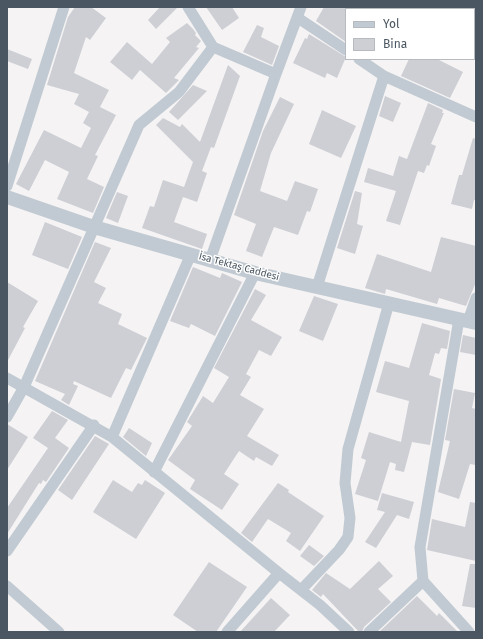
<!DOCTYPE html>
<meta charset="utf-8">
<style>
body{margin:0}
#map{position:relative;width:483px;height:639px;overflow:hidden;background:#f5f3f3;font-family:"Fira Sans",sans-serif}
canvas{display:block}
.frame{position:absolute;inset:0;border:8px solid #4a5661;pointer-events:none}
.legend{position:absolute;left:345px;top:8px;width:130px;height:52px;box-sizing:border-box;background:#fff;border:1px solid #b7bbc0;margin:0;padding:5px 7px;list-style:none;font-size:12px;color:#4a5661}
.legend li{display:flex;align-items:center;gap:8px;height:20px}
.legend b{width:20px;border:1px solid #b7bbc0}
</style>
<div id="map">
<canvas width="483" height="639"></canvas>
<div class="frame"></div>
<ul class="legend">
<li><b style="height:5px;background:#c1cad2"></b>Yol</li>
<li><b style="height:11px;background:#cdcfd5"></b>Bina</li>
</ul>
</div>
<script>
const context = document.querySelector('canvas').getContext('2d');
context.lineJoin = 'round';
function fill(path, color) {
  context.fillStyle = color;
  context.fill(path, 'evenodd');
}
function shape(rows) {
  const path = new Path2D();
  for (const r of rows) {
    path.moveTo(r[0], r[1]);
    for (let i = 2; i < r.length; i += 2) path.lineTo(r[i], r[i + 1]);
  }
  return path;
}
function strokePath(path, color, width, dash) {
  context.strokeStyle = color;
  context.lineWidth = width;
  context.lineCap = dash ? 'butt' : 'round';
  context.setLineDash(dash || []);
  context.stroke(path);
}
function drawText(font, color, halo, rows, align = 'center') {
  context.font = font + ' "Fira Sans",sans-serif';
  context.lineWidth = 3;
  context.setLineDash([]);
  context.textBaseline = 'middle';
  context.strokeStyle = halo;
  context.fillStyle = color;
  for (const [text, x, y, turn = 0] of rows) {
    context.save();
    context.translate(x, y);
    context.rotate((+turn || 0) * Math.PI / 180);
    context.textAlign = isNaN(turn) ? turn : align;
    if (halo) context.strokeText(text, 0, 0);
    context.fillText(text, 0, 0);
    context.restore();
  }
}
const building = shape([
 [75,7,91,7,106,18,90,40,86,37,74,73,109,90,100,107,116,115,95,155,98,156,87,179,104,187,93,213,57,199,69,172,45,160,29,191,16,184,44,130,81,148,91,128,83,123,89,112,74,104,79,94,47,85,68,17],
 [160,7,178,7,156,29,148,20],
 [206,7,232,7,239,18,222,30],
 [324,7,346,7,346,42,316,21],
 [187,23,193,29,196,33,195,35,201,41,196,47,199,48,174,78,179,80,166,93,140,70,132,80,110,62,127,42,152,64,170,42,166,38],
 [257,25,264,28,261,37,279,46,272,65,243,52],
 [309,34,346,57,337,78,327,73,325,78,293,63,305,38,307,39],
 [7,49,32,59,28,69,7,61],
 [409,59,437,59,463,72,450,98,401,76],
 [228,65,240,76,214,148,211,147,202,171,207,173,197,202,183,197,174,222,207,234,202,249,142,228,150,206,154,207,163,180,184,187,193,162,156,125,163,118,180,127,182,124,200,142],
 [193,85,207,91,178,120,169,112],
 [385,96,401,103,393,122,379,116],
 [280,97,294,104,271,153,260,191,287,201,295,181,318,189,310,212,307,211,298,235,274,227,262,257,246,251,256,224,234,215,263,131],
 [428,103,443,110,442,113,444,113,431,144,436,146,429,166,427,165,424,173,418,171,400,225,386,221,396,191,364,182,368,168,393,176,399,156,407,159],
 [322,110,356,126,341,158,309,144],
 [473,138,476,139,476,200,474,200,472,209,451,204,459,175,462,175],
 [355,191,362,193,357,224,363,226,355,254,337,248],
 [117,192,128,196,118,223,106,218],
 [45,222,82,237,68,269,32,255],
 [441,237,476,246,476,282,466,306,439,298,437,304,386,289,385,294,365,288,377,254,431,272],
 [95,242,111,248,94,282,106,288,98,303,122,314,118,324,147,338,131,370,126,368,111,398,74,381,73,384,78,386,69,405,61,400,65,394,35,381],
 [193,267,220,278,222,273,242,282,215,336,191,324,189,328,170,321],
 [7,282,38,301,23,327,25,328,7,362],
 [255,289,266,295,251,320,282,337,271,356,259,350,246,374,251,377,240,395,264,409,247,436,279,455,272,466,256,457,254,461,239,451,224,474,239,484,222,510,190,489,195,480,168,460,192,426,187,422,203,396,213,403,229,377,214,368],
 [314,296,338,304,323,341,299,331],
 [422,323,450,331,447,349,441,348,439,354,435,353,429,375,441,379,430,445,412,442,404,472,395,470,396,464,390,462,378,501,355,494,366,460,361,458,369,432,401,442,409,401,376,392,385,361,409,368],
 [463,335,476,338,476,355,460,352],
 [454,389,475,393,472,408,476,409,476,465,470,464,459,499,438,492,450,441,445,440],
 [52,411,68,420,55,438,69,448,46,482,43,480,41,484,39,483,7,534,7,508,48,448,33,438],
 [7,424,28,437,7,470],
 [129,428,152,443,146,456,123,437],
 [95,436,109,444,72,500,58,490],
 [113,480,132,492,138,483,142,485,145,480,165,493,136,539,93,512],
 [278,483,289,490,288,492,324,516,300,551,286,541,291,533,268,519,252,542,241,533],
 [382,493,414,502,409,519,397,515,376,548,365,542,385,512,377,510],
 [470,502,476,503,476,561,427,550,432,519,465,527],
 [309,545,324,556,314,566,300,556],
 [379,561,393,576,378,589,391,602,364,627,362,632,359,632,323,594,321,597,312,590,326,573,350,589],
 [209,562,247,587,216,632,198,632,173,615],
 [470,564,476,564,476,608,462,606],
 [417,596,437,616,439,613,458,632,379,632],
 [271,598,290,615,274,632,240,632]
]);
const minor = shape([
 [188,7,213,47],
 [298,18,346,50],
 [359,59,384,76,476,117],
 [276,74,301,7],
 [7,186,64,7],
 [317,287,384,76],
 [459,319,420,547,423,581,469,632],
 [468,321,476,298],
 [7,378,112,437,279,573,227,632],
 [7,417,24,387,139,125,179,92,213,47,276,74,210,260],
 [112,437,191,254],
 [154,472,255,273],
 [7,551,94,425],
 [279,573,320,605,349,632],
 [7,586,59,632],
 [301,590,339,550,348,537,350,518,345,483,348,449,389,303],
 [369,632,423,581]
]);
const tertiary = shape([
 [7,197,94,227,255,273,476,323]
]);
const streetNames = [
 ["İsa Tektaş Caddesi",239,267,15]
];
fill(building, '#cdcfd5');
strokePath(minor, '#c1cad2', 11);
strokePath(tertiary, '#c1cad2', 14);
drawText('10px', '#4a5661', '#fff', streetNames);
</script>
